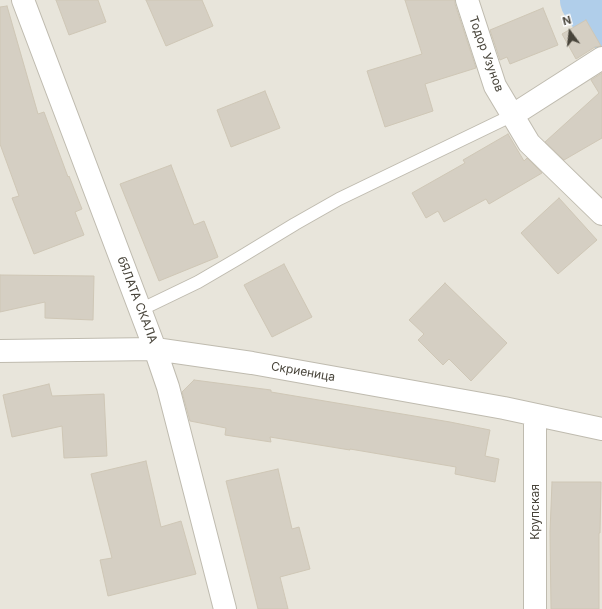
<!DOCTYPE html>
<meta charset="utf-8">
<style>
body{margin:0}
#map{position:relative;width:602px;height:609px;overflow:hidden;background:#f4f2ec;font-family:Inter,sans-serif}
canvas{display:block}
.north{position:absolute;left:550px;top:12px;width:40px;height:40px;-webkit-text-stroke:3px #fff;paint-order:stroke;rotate:345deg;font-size:11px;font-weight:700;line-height:16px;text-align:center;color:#48443a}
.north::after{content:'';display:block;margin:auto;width:14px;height:18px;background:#48443a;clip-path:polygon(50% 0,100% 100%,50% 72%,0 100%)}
</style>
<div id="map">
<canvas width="602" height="609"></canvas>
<div class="north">N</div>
</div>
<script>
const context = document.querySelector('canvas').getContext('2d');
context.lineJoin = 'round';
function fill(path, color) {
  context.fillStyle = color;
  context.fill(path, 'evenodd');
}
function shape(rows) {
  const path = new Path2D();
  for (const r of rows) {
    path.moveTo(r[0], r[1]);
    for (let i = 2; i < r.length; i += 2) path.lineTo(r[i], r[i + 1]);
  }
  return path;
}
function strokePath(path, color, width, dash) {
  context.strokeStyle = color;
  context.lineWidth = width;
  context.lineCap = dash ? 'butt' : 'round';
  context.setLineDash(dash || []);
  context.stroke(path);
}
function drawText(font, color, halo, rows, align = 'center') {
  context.font = font + ' Inter,sans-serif';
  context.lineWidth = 3;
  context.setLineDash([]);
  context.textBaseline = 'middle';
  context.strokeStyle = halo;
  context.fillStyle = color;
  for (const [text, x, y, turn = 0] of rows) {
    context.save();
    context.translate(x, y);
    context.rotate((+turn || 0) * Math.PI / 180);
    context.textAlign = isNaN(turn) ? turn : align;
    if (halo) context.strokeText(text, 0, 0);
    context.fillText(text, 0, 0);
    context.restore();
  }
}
const residential = shape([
 [0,0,602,0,602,609,0,609]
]);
const river = shape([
 [587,0,602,22]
]);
const building = shape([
 [56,0,98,0,106,22,69,35,56,0],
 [146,0,202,0,213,26,166,46,146,0],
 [405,0,455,0,455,4,476,68,425,84,433,111,385,127,367,71,422,54,405,0],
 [7,6,38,114,44,112,68,177,69,176,82,209,75,212,84,235,34,254,12,198,19,196,0,144,0,7,7,6],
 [543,8,558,45,510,64,507,57,500,60,490,30,543,8],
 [586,20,601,46,595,47,576,59,562,34,586,20],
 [602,73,602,138,564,160,545,142,599,93,591,80,602,73],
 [265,91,280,128,231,147,217,110,265,91],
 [508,134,524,161,527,158,542,173,489,204,486,199,444,222,438,211,426,218,412,193,465,163,463,160,508,134],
 [171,165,194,225,204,221,218,257,159,281,120,184,171,165],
 [559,198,597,240,558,274,521,233,559,198],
 [284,264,312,317,272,337,244,285,284,264],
 [0,275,94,276,93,320,45,318,45,302,0,312,0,275],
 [445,283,507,343,471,381,449,359,443,365,418,340,424,334,409,320,445,283],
 [194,380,271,390,271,392,450,422,490,430,485,456,499,459,495,482,455,474,456,467,350,449,350,450,270,437,271,442,225,435,226,428,190,421,182,392,194,380],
 [49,384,52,396,104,394,107,456,64,458,62,426,12,437,3,395,49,384],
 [146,461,161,527,181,521,196,574,108,596,100,560,112,558,91,474,146,461],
 [278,469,292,529,299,527,310,569,280,577,288,609,258,609,226,481,278,469],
 [552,482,601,482,600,533,599,533,599,609,551,609,550,532,552,482]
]);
const lane = shape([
 [140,310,198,282,239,258,295,224,339,199,513,115]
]);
const street = shape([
 [23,0,155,349,168,387,225,609],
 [467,0,495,86,529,143,602,214],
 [513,115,602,58],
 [0,351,155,349,252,363,504,408,602,429],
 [535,609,535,416]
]);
const streetNames = [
 ["Тодор Узунов",486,54,70],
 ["бЯЛАТА СКАЛА",137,300,69],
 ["Скриеница",303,372,10],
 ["Крупская",535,512,-90]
];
fill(residential, '#e8e5db');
strokePath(river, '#b0ceea', 54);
fill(building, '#d5cfc3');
strokePath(building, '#cfc7b6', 1);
strokePath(lane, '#bfbbaf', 14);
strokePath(street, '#bfbbaf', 24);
strokePath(lane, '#fff', 12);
strokePath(street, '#fff', 22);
drawText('12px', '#48443a', '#fff', streetNames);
</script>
